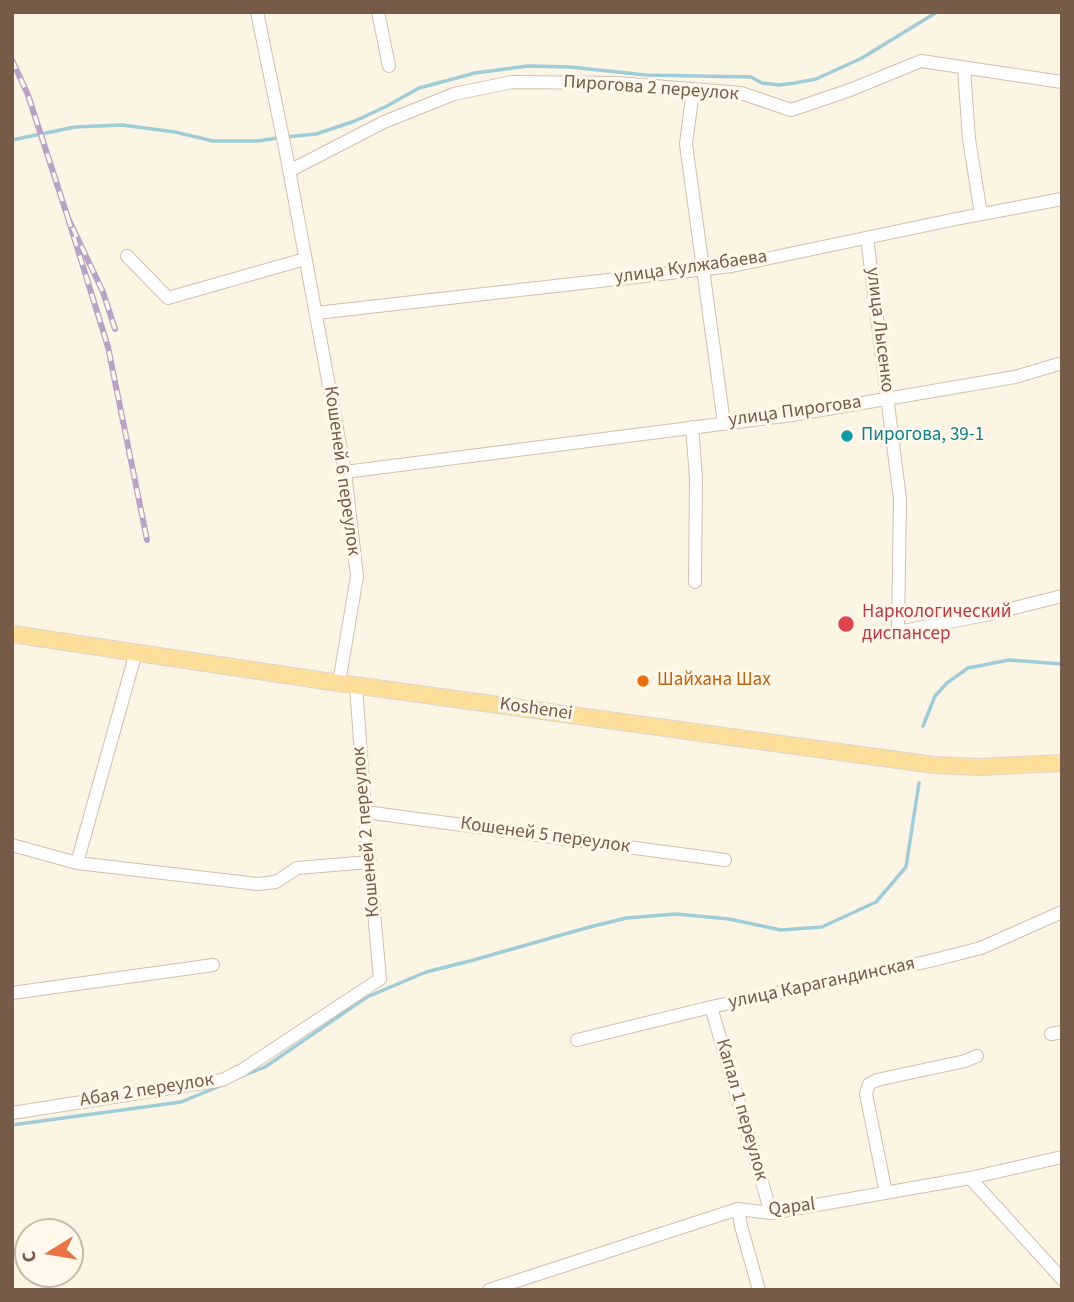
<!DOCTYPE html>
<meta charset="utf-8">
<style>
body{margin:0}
#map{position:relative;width:1074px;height:1302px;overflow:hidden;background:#fdf5e4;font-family:"Source Sans 3",sans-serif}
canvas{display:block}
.frame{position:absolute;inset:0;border:14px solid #765b49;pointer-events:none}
.north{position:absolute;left:14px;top:1218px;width:70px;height:70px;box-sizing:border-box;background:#fff8eb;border:2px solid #c8b9aa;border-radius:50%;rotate:259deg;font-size:19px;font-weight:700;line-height:28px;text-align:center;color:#765b49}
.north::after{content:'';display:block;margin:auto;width:24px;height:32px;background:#ea7346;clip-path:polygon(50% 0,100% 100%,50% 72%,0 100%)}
</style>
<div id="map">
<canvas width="1074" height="1302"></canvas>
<div class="frame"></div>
<div class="north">С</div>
</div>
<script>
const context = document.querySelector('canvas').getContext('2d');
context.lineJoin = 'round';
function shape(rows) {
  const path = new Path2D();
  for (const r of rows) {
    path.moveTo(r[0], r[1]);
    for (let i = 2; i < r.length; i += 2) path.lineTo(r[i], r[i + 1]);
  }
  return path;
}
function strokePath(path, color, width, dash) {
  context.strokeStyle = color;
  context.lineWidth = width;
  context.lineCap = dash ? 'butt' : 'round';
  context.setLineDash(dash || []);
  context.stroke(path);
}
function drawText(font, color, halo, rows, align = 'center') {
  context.font = font + ' "Source Sans 3",sans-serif';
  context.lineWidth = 6;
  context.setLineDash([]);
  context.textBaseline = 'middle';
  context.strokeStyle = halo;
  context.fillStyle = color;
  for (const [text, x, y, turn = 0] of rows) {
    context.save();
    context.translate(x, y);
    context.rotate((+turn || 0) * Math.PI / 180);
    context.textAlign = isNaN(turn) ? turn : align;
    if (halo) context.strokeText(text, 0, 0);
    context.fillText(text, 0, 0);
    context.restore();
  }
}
const stream = shape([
 [286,137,316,134,355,121,387,106,419,88,475,73,528,66,570,67,646,75,751,77,762,83,779,85,795,83,816,79,862,58,937,12],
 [12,140,75,127,122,125,175,132,213,141,257,141,278,138],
 [923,726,935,696,947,683,968,668,1009,660,1062,664],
 [240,1077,265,1067,367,997,426,972,470,961,586,928,626,918,676,914,729,919,781,930,822,927,876,902,906,867,919,783],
 [12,1125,181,1102,220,1086]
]);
const minor = shape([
 [257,12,286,153,345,472,357,576,339,683],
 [378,12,389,66],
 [964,68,969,139,981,214],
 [693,90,686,144,724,423],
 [289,171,384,122,454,94,512,82,617,83,741,93,791,110,850,90,921,61,1062,82],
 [867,238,900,499,898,632,990,614,1062,596],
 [127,256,168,298,305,259],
 [316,313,732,266,956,219,1062,199],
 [692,427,696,478,695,582],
 [345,472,792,415,1015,377,1062,363],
 [365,812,725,860],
 [12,845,77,863,258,884,276,882,297,868,369,862],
 [77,863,136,652],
 [12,993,213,965],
 [711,1007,771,1213],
 [1051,1034,1062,1032],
 [577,1040,711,1007,930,961,981,948,1062,912],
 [12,1113,222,1080,242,1070,380,979,365,812,356,685],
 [970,1178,1062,1279],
 [886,1193,866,1094,869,1084,877,1080,965,1061,977,1056],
 [738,1209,741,1226,759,1290],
 [489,1290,738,1209,771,1213,970,1178,1062,1157]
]);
const major = shape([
 [12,634,339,683,934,765,978,767,1062,763]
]);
const rail = shape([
 [12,60,28,95,68,218],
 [115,329,103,292,68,218,108,347,147,540]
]);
const markers = [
 [847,436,7,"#0f9aa8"],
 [846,624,9,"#e0444e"],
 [643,681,7,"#e8710a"]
];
const streetNames = [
 ["Пирогова 2 переулок",651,89,4],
 ["улица Кулжабаева",691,268,-8],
 ["улица Лысенко",879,330,83],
 ["улица Пирогова",795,412,-8],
 ["Кошеней 6 переулок",341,471,82],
 ["Koshenei",536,710,8],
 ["Кошеней 2 переулок",367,832,-95],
 ["Кошеней 5 переулок",545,836,8],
 ["улица Карагандинская",822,984,-12],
 ["Абая 2 переулок",147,1091,-9],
 ["Капал 1 переулок",741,1110,74],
 ["Qapal",792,1208,-7]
];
const cultureNames = [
 ["Пирогова, 39-1",861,436]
];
const healthNames = [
 ["Наркологический",862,613],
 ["диспансер",862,635]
];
const foodNames = [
 ["Шайхана Шах",657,681]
];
strokePath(stream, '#9ecdd9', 3.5);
strokePath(minor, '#d1bfad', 14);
strokePath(major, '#dbd4d0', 18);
strokePath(minor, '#fff', 12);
strokePath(major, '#fdde9b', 16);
strokePath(rail, '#b8a2c7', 6);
strokePath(rail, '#fff8eb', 3.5, [10]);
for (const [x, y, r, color] of markers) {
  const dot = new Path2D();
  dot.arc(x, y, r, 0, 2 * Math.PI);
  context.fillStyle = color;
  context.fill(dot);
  strokePath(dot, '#fff8eb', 2.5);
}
drawText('19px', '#765b49', '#fff8eb', streetNames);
drawText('19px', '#0d838f', '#fff8eb', cultureNames, 'left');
drawText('19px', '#be3a42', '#fff8eb', healthNames, 'left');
drawText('19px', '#c56008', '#fff8eb', foodNames, 'left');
</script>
